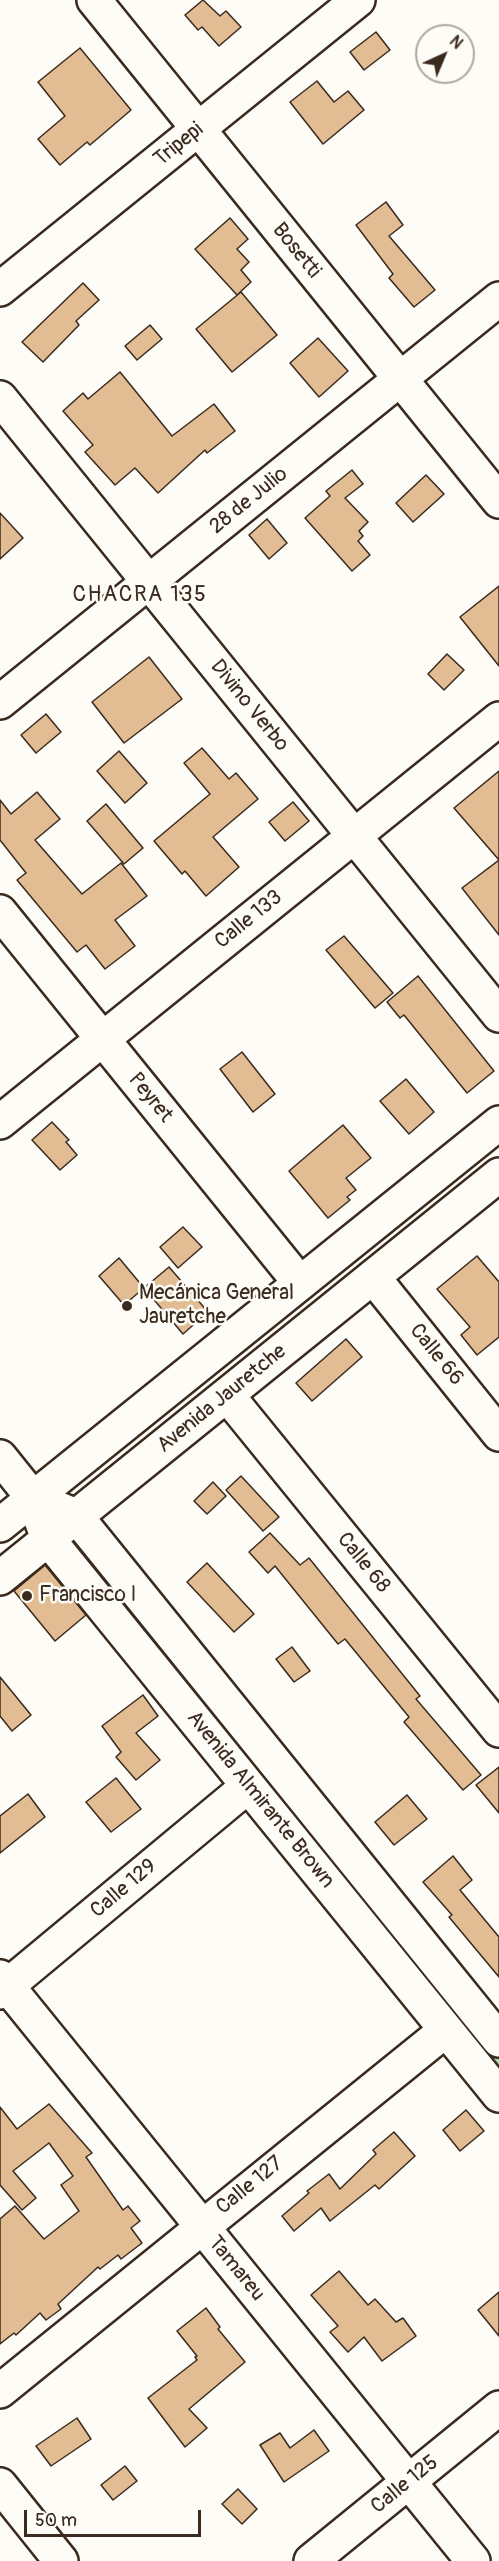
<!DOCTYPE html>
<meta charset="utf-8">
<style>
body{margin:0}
#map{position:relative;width:499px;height:2561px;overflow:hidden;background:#fdfcf7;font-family:Pangolin,sans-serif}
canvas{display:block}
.north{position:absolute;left:415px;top:24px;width:60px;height:60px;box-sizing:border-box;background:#fdfcf7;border:2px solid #afa8a0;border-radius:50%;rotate:44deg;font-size:16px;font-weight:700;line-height:24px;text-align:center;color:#3b2a1e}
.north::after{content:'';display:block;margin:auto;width:21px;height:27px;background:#3b2a1e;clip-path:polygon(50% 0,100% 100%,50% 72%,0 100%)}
.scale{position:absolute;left:24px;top:2510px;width:177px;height:27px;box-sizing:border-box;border:3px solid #3b2a1e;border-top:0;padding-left:8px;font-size:18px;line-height:21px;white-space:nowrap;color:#3b2a1e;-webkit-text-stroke:4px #fdfcf7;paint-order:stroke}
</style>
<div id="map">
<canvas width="499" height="2561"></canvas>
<div class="north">N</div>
<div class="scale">50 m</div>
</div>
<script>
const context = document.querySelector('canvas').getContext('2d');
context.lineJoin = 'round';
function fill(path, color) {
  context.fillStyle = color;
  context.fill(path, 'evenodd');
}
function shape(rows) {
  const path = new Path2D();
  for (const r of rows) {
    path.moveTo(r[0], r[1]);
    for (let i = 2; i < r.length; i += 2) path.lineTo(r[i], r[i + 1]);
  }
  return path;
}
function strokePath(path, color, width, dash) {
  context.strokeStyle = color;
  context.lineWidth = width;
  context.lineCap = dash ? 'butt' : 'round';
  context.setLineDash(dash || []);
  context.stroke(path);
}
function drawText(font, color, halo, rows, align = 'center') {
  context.font = font + ' Pangolin,sans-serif';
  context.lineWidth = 5;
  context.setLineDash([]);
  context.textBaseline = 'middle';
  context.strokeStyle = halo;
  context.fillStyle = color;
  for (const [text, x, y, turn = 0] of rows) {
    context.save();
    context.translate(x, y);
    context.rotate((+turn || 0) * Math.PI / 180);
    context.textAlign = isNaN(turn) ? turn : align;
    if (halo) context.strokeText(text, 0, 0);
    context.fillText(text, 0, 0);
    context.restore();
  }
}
const green = shape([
 [81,1541,499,2058,499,2082,68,1549]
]);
const building = shape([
 [203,0,220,16,226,11,241,27,219,46,202,27,198,30,185,15,203,0],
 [376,32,390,50,364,70,350,52,376,32],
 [80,48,131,110,90,145,87,142,60,165,38,139,65,116,38,82,80,48],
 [317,81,334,102,348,91,364,110,323,144,290,102,317,81],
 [386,202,403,225,389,236,435,290,414,307,389,278,393,274,356,225,386,202],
 [230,218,248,239,237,249,249,262,241,270,251,282,237,295,195,249,230,218],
 [83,283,99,300,76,321,79,325,43,362,22,342,83,283],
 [241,292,277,335,232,372,196,329,241,292],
 [150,325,162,339,137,360,125,346,150,325],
 [318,338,348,371,319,397,290,363,318,338],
 [120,372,172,436,214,404,235,431,207,453,205,450,158,493,135,468,115,485,85,452,93,445,63,411,83,393,88,399,120,372],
 [352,470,363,484,345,498,368,522,359,531,363,536,358,541,370,555,352,571,305,518,330,496,326,491,352,470],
 [426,475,444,494,413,522,396,503,426,475],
 [0,513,23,538,0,559,0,513],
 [267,519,287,543,269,559,249,535,267,519],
 [499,586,499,666,460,617,499,586],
 [447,654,464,670,444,690,428,674,447,654],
 [149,657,182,699,124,743,92,702,149,657],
 [46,714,61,732,36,753,21,735,46,714],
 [202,748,229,779,236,773,258,799,213,837,239,867,206,896,185,871,182,874,154,841,210,794,184,763,202,748],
 [119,751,147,783,125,803,97,771,119,751],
 [499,771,499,935,462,888,499,860,454,808,499,771],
 [37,792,60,819,35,840,82,894,121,863,147,896,115,920,135,946,105,969,86,945,77,952,17,880,26,873,0,840,0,800,11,814,37,792],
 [293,802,309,821,285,841,269,822,293,802],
 [106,804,143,848,124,864,87,821,106,804],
 [344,936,393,993,375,1008,326,950,344,936],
 [418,976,494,1071,467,1093,404,1015,400,1018,387,1002,418,976],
 [242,1052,275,1094,253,1112,220,1069,242,1052],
 [406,1079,434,1112,409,1134,380,1101,406,1079],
 [52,1122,69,1140,66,1142,77,1155,60,1170,32,1140,52,1122],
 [343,1125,371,1158,346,1178,356,1190,347,1197,350,1200,328,1218,289,1171,343,1125],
 [183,1227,202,1247,178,1268,160,1247,183,1227],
 [477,1256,499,1282,499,1337,477,1355,461,1335,470,1327,437,1289,477,1256],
 [119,1258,144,1288,124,1305,99,1276,119,1258],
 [169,1267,208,1312,183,1334,144,1288,169,1267],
 [346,1339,362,1357,312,1401,296,1383,346,1339],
 [241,1476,279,1517,263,1531,226,1490,241,1476],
 [213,1482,226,1496,207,1514,194,1501,213,1482],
 [270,1533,300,1565,309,1558,420,1696,416,1699,481,1775,463,1790,404,1722,409,1717,345,1639,338,1644,275,1566,268,1573,249,1552,270,1533],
 [207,1563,254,1614,234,1632,187,1582,207,1563],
 [45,1565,86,1615,55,1641,14,1591,45,1565],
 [292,1647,310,1671,294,1682,276,1659,292,1647],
 [0,1677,31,1715,12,1731,0,1716,0,1677],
 [143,1695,158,1716,136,1733,160,1760,136,1780,116,1757,121,1752,102,1726,143,1695],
 [499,1767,499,1813,476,1785,499,1767],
 [116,1778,141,1809,111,1832,86,1802,116,1778],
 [28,1794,45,1817,0,1853,0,1816,28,1794],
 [407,1795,427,1819,394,1845,375,1822,407,1795],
 [453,1856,472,1880,460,1890,499,1937,499,1977,449,1917,452,1915,423,1882,453,1856],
 [49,2104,92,2153,86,2157,123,2210,128,2206,140,2221,131,2228,142,2243,121,2259,118,2255,100,2269,98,2267,58,2304,61,2309,46,2320,40,2313,16,2335,14,2333,0,2344,0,2219,15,2206,44,2239,79,2211,61,2185,73,2176,49,2143,13,2171,36,2198,22,2210,0,2185,0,2107,17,2129,49,2104],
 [466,2110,484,2131,460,2151,443,2130,466,2110],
 [394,2132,415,2156,379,2189,375,2185,330,2221,321,2208,294,2231,282,2216,309,2193,307,2191,329,2174,340,2189,376,2154,373,2150,394,2132],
 [339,2271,368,2305,375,2299,396,2322,403,2318,416,2336,382,2361,364,2337,348,2352,330,2332,338,2326,311,2295,339,2271],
 [499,2292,499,2336,478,2310,499,2292],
 [206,2308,220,2327,218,2329,245,2362,189,2409,207,2428,185,2447,148,2398,197,2360,195,2357,197,2356,177,2331,206,2308],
 [77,2418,91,2439,51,2466,36,2446,77,2418],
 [314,2430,329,2451,284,2482,260,2445,280,2433,290,2448,314,2430],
 [125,2466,137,2481,113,2500,101,2485,125,2466],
 [238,2489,257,2509,242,2524,222,2504,238,2489]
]);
const minor = shape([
 [94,0,499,501],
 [0,289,358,0],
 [0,398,499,1015],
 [0,702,499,299],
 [0,912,300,1283],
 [0,1122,499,719],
 [373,1277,499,1434],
 [227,1395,499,1730],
 [0,1977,473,2561],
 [0,1992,248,1786],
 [0,2391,446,2030],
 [0,2485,61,2561],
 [311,2561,499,2408]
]);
const major = shape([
 [0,1457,33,1498,48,1539,499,2095],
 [33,1498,76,1516,499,2040],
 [0,1525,499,1123],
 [0,1578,499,1175]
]);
const markers = [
 [127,1306,6,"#3b2a1e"],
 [27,1596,6,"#3b2a1e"]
];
const streetNames = [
 ["Tripepi",179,145,-39],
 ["Bosetti",296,251,51],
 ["28 de Julio",249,501,-39],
 ["Divino Verbo",249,706,51],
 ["Calle 133",249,920,-39],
 ["Peyret",150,1098,51],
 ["Calle 66",436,1355,51],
 ["Avenida Jauretche",222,1399,-39],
 ["Calle 68",363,1563,51],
 ["Avenida Almirante Brown",260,1800,51],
 ["Calle 129",124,1889,-40],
 ["Calle 127",250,2186,-39],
 ["Tamareu",236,2269,51],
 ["Calle 125",405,2485,-39]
];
const poiNames = [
 ["Mecánica General",139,1294],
 ["Jauretche",139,1318],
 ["Francisco I",39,1596]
];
const neighbourhoodNames = [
 ["CHACRA 135",140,595]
];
fill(green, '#a6e0a5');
fill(building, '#e2bd93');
strokePath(building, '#3b2a1e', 1.5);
strokePath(minor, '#3b2a1e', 38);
strokePath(major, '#3b2a1e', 38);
strokePath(minor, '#fdfcf7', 33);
strokePath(major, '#fdfcf7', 33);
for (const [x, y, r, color] of markers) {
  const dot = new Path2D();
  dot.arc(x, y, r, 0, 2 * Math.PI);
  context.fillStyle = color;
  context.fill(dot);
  strokePath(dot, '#fdfcf7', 2);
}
drawText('21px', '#3b2a1e', '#fdfcf7', streetNames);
drawText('21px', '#3b2a1e', '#fdfcf7', poiNames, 'left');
context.letterSpacing = '1.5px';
drawText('22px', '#3b2a1e', '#fdfcf7', neighbourhoodNames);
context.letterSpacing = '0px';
</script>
